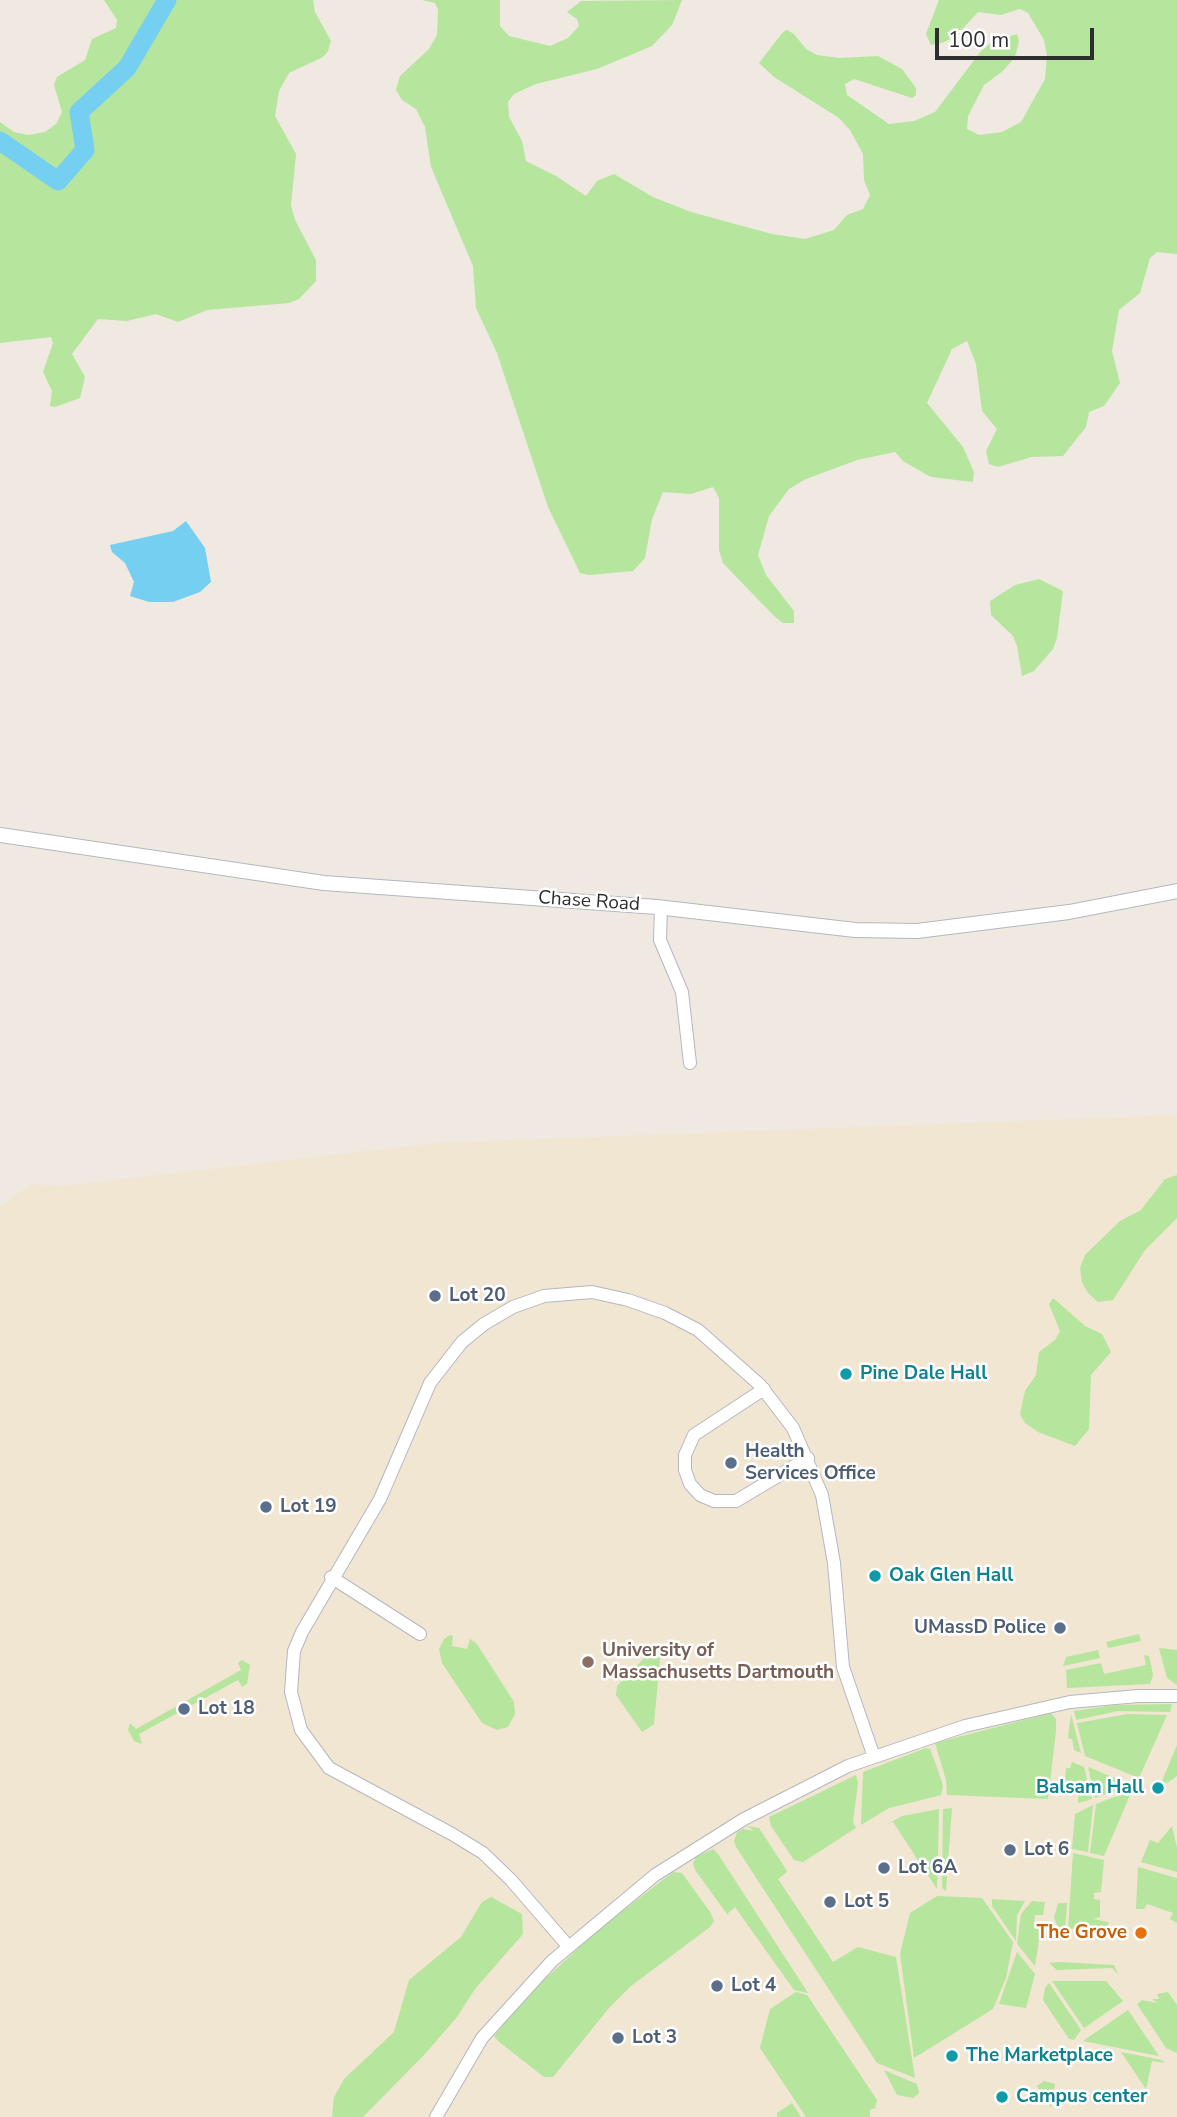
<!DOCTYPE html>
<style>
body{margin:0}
#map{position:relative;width:1177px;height:2117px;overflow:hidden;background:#efe9e1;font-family:"Nunito Sans",sans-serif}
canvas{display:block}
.scale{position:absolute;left:935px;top:28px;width:159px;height:32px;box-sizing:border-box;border:4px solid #2e2e2e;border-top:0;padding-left:9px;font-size:21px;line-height:24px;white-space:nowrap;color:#2e2e2e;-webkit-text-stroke:5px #fff;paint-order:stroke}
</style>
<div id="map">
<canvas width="1177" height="2117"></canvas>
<div class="scale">100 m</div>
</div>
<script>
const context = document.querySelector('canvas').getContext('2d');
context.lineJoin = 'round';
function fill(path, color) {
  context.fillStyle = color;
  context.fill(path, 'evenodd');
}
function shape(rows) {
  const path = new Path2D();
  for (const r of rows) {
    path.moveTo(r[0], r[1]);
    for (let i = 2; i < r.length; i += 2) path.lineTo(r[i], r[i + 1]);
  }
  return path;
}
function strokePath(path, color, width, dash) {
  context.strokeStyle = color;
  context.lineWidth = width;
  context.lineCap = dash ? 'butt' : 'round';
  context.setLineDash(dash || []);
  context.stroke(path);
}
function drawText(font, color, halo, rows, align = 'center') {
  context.font = font + ' "Nunito Sans",sans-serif';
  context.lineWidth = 5;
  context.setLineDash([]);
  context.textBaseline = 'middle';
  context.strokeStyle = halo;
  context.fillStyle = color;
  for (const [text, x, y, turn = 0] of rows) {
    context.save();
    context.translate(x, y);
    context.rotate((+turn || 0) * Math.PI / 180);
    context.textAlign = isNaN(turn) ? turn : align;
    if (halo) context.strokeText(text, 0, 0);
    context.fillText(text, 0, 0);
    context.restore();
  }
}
const education = shape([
 [1177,1115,1177,2117,0,2117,0,1207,31,1184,62,1186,436,1143]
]);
const green = shape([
 [104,0,313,0,315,12,331,41,328,51,323,57,289,73,279,91,275,116,296,154,291,205,295,220,316,260,316,281,299,299,289,303,207,310,178,322,156,314,127,321,98,319,72,354,85,377,80,398,55,407,50,406,52,391,43,372,53,343,51,337,0,343,0,122,14,132,28,135,45,132,56,124,62,112,54,85,57,77,85,60,92,39,116,28,117,20],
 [422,0,500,0,500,26,509,36,550,46,568,38,579,26,577,19,567,12,581,1,682,0,672,25,652,46,597,69,536,84,514,94,508,102,509,117,522,141,526,161,556,176,586,196,597,181,614,174,653,197,691,212,772,234,805,239,834,230,847,215,863,209,870,195,864,180,863,154,850,130,839,118,774,77,759,63,783,32,787,30,794,34,806,49,817,55,839,58,878,56,902,69,916,88,916,95,912,98,854,79,845,84,847,95,889,124,914,121,935,112,981,51,993,41,1017,34,1019,41,1015,57,1003,71,984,85,968,116,967,129,979,135,1002,132,1021,122,1045,79,1047,56,1044,40,1028,13,1020,9,1001,15,978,12,957,35,945,42,931,45,926,34,939,0,1177,0,1177,254,1157,252,1150,258,1140,293,1119,310,1112,351,1120,383,1104,406,1089,412,1086,427,1063,456,1031,457,998,467,989,464,986,451,997,429,982,411,976,364,967,341,952,349,927,403,963,447,974,472,973,482,931,477,903,461,895,452,857,460,806,479,789,489,769,516,758,555,766,575,794,611,794,623,783,623,775,617,723,563,719,550,719,498,713,487,691,494,663,492,652,519,645,558,633,571,589,575,580,573,548,507,497,353,476,308,473,266,431,167,425,127,416,109,402,100,396,90,400,76,429,49,437,35,438,10,435,3],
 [1039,579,1063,591,1057,638,1053,649,1034,671,1022,676,1017,646,1013,636,991,615,990,601,1015,585],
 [1177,1175,1177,1218,1145,1250,1113,1300,1098,1302,1088,1293,1082,1282,1080,1268,1085,1255,1120,1221,1141,1210,1165,1179],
 [1053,1298,1085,1326,1102,1334,1111,1352,1091,1375,1089,1429,1075,1446,1038,1432,1025,1423,1020,1414,1025,1391,1036,1375,1039,1352,1055,1340,1060,1331,1049,1304],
 [1139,1634,1141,1641,1108,1648,1106,1642],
 [450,1635,453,1636,452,1646,467,1649,470,1639,477,1644,514,1702,515,1714,508,1727,497,1730,482,1723,442,1663,439,1649,444,1639],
 [658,1644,661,1648,654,1724,642,1732,616,1695,617,1686],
 [1159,1648,1177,1650,1177,1685,1167,1678],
 [1098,1650,1100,1658,1063,1666,1066,1657],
 [1144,1655,1149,1656,1153,1675,1150,1684,1067,1688,1066,1670,1101,1663,1104,1674,1146,1665],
 [242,1660,250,1665,247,1684,242,1687,238,1680,139,1734,142,1744,134,1741,128,1730,130,1723,136,1729,241,1670,238,1663],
 [1172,1704,1170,1712,1118,1711,1076,1720,1074,1711,1115,1705],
 [1051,1713,1056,1719,1056,1731,1048,1799,947,1795,946,1780,935,1743],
 [1071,1714,1081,1753,1074,1750,1072,1739,1068,1738],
 [1128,1714,1167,1715,1139,1778,1085,1756,1077,1723],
 [1177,1745,1177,1776,1167,1783,1162,1781],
 [926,1748,930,1749,938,1770,943,1786,941,1795,889,1808,861,1825,863,1772],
 [1072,1762,1084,1767,1092,1799,1078,1803,1079,1785,1065,1783,1066,1768,1070,1768],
 [1088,1767,1130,1784,1129,1786,1095,1798],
 [856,1775,858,1783,853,1822,856,1828,803,1862,794,1860,771,1826,769,1817],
 [1125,1793,1130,1795,1104,1856,1090,1853,1096,1804],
 [1093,1805,1088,1852,1072,1849,1075,1814],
 [952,1808,948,1862,946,1891,942,1888,943,1809],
 [939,1809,938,1857,937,1889,893,1822,886,1825,902,1816],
 [747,1826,759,1828,785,1868,787,1872,778,1879,833,1962,858,1947,896,1957,915,2078,877,2063,736,1847,734,1841,737,1832,743,1829,754,1831],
 [1172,1826,1177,1848,1177,1872,1141,1862,1150,1840,1158,1843],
 [713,1849,718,1854,808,1993,794,1990,735,1907,727,1914,695,1870,693,1863,696,1857],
 [1073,1853,1104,1860,1101,1892,1094,1893,1094,1899,1100,1900,1100,1917,1093,1919,1108,1922,1110,1930,1068,1929],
 [1138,1867,1177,1878,1177,1923,1170,1919,1173,1913,1147,1904,1144,1909,1136,1909],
 [673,1872,682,1873,710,1912,714,1921,710,1927,631,1986,609,2008,553,2077,544,2077,498,2041,494,2036,529,1994,599,1929],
 [937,1896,982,1898,1013,1942,1006,1978,993,2009,914,2058,900,1954,910,1913],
 [491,1897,522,1914,523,1934,475,1989,457,2017,425,2054,363,2117,332,2117,334,2097,344,2079,394,2032,409,1980,461,1937,482,1902],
 [992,1899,1025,1901,1017,1915,1016,1941,992,1906],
 [1032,1901,1045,1902,1043,1915,1035,1915,1034,1926,1041,1928,1035,1966,1017,1944,1021,1914],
 [1058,1903,1067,1903,1065,1929,1058,1927,1054,1918],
 [1017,1952,1035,1974,1026,2008,999,2004],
 [1060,1962,1114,1965,1118,1974,1112,1968,1057,1970,1049,1963],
 [1052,1981,1106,1981,1123,2001,1084,2028],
 [1049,1983,1081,2030,1074,2040,1069,2039,1043,2000,1045,1988],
 [796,1992,807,1995,877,2100,875,2108,870,2110,870,2117,806,2117,760,2048,770,2009],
 [1168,1992,1177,2005,1177,2053,1166,2048,1137,2004,1142,2000,1157,2003,1152,1999,1159,1999,1157,1994],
 [1128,2010,1159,2056,1083,2041],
 [1121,2052,1162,2060,1165,2063,1152,2061,1146,2089],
 [884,2070,917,2084,919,2093,913,2098,897,2095],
 [1044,2081,1055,2084,1051,2108,1037,2086],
 [792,2103,801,2117,777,2117,777,2113]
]);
const water = shape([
 [186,521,205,548,211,582,200,592,173,602,149,602,130,596,134,582,125,563,112,552,110,545,173,531]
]);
const river = shape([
 [0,141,58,181,85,150,79,112,127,68,167,0]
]);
const minor = shape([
 [661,907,660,940,682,992,690,1063],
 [764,1389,694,1435,685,1455,685,1470,690,1484,700,1495,714,1501,736,1501,808,1458],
 [331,1577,420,1634],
 [568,1946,511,1880,483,1853,452,1834,329,1768,301,1730,291,1692,294,1651,302,1632,380,1499,430,1383,462,1342,484,1324,513,1307,544,1296,592,1292,628,1300,665,1313,698,1330,760,1385,793,1428,822,1495,834,1563,843,1667,874,1757],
 [436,2117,482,2038,552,1961,655,1875,744,1819,848,1766,965,1726,1070,1702,1138,1696,1177,1696]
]);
const tertiary = shape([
 [0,835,324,883,657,907,855,930,917,931,1069,912,1177,891]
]);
const markers = [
 [435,1296,7,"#5c6f8a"],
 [846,1374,7,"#0f9aa8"],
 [731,1463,7,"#5c6f8a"],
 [266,1507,7,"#5c6f8a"],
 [875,1576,7,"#0f9aa8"],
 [1060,1628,7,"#5c6f8a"],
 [588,1662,7,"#8d6e63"],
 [184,1709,7,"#5c6f8a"],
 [1158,1788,7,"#0f9aa8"],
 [1010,1850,7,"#5c6f8a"],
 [884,1868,7,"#5c6f8a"],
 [830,1902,7,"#5c6f8a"],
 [1141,1933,7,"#e8710a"],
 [717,1986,7,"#5c6f8a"],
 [618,2038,7,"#5c6f8a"],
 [952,2056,7,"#0f9aa8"],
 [1002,2097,7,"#0f9aa8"]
];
const streetNames = [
 ["Chase Road",589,902,4]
];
const serviceNames = [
 ["Lot 20",449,1296],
 ["Health",745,1452],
 ["Services Office",745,1474],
 ["Lot 19",280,1507],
 ["UMassD Police",1046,1628,"right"],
 ["Lot 18",198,1709],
 ["Lot 6",1024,1850],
 ["Lot 6A",898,1868],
 ["Lot 5",844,1902],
 ["Lot 4",731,1986],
 ["Lot 3",632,2038]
];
const cultureNames = [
 ["Pine Dale Hall",860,1374],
 ["Oak Glen Hall",889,1576],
 ["Balsam Hall",1144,1788,"right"],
 ["The Marketplace",966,2056],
 ["Campus center",1016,2097]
];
const educationNames = [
 ["University of",602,1651],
 ["Massachusetts Dartmouth",602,1673]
];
const foodNames = [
 ["The Grove",1127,1933]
];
fill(education, '#f0e6d1');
fill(green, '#b6e59e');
fill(water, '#75cff0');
strokePath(river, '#75cff0', 19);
strokePath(minor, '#b4b7c1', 14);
strokePath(tertiary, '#b4b7c1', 16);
strokePath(minor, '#fff', 12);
strokePath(tertiary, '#fff', 14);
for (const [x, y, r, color] of markers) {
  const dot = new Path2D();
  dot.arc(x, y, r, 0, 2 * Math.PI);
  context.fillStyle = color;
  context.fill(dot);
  strokePath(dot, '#fff', 2.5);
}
drawText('19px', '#2e2e2e', '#fff', streetNames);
drawText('bold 19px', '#4e5e75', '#fff', serviceNames, 'left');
drawText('bold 19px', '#0d838f', '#fff', cultureNames, 'left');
drawText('bold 19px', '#785e54', '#fff', educationNames, 'left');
drawText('bold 19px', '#c56008', '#fff', foodNames, 'right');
</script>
